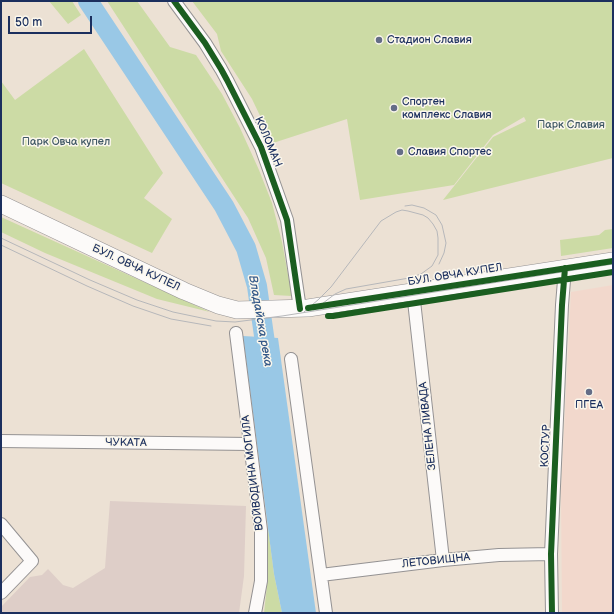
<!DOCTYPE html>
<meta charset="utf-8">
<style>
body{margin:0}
#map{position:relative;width:614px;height:614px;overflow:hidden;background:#ece1d4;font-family:"Balsamiq Sans",sans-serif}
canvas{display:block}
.frame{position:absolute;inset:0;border:2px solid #1b2f5e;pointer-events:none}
.scale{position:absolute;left:8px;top:16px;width:84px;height:18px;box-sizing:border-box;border:2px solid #1b2f5e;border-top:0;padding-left:5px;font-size:12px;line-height:14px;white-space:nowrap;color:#1b2f5e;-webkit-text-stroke:3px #fbf7ec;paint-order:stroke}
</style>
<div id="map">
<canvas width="614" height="614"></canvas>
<div class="frame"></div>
<div class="scale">50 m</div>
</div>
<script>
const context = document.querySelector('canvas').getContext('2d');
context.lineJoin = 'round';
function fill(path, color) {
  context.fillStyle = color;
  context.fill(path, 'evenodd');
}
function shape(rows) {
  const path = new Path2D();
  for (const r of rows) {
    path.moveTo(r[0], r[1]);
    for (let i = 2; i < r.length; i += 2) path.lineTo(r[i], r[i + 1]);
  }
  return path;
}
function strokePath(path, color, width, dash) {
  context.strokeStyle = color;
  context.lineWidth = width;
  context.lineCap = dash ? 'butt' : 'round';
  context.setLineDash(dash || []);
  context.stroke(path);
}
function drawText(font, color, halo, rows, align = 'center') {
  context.font = font + ' "Balsamiq Sans",sans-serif';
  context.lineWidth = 3;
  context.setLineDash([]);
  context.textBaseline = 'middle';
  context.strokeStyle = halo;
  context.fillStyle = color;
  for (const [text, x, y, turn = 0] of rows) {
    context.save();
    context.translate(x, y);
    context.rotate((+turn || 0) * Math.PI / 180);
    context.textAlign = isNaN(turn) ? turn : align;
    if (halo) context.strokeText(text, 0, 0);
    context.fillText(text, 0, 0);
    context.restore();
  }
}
const built = shape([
 [613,285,613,613,562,613,561,491,571,292]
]);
const industrial = shape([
 [110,501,246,506,244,576,239,613,1,613,1,607,30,577,42,575,48,569,63,585,73,588,105,568]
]);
const green = shape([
 [49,1,72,1,81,15,68,24],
 [107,1,137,1,170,47,196,55,222,94,240,128,259,170,272,203,282,242,292,296,274,295,266,258,248,218],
 [192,1,613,1,613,158,443,200,493,137,526,121,524,117,493,135,454,185,360,200,347,119,273,143,252,99,221,51,217,34],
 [84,49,163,173,144,198,172,219,152,253,1,183,1,81,15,100],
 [1,217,210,312,157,299,45,253,1,232],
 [613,229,613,248,561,256,560,240,599,235,605,230],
 [268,527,274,574,282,613,264,613,268,576]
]);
const water = shape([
 [243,336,278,338,316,613,282,613,274,574]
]);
const river = shape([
 [88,1,224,206,246,248,257,286,268,364]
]);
const minor = shape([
 [174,1,205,43,221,69,227,80,261,147,287,220,300,309],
 [413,292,443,560],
 [236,333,261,530,261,581,255,613],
 [291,359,326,613],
 [1,441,250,444],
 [1,524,32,561,1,593],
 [321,575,443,560,499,555,551,554],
 [552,613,551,554,562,305,565,268]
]);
const secondary = shape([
 [1,204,184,291,218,305,237,310,308,308,613,261]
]);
const tram = shape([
 [405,206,412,205,424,208,436,215,442,225,446,243,444,253,439,264],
 [1,238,90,280,137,300,173,312,216,321,235,322,282,316,613,264],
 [1,245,87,286,133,306,171,319,211,326],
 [304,312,319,299,331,287,381,221,396,212,402,210,408,211,423,215,428,218,433,224,437,231,438,238,438,255,432,266,421,274,409,278,346,289,335,294,314,310]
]);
const cycleway = shape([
 [174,1,205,43,221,69,227,80,261,147,287,220,300,309],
 [308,308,613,261],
 [328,316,333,316,613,272],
 [552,613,551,554,562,305,565,268]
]);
const markers = [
 [379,40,4,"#646d87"],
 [394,108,4,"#646d87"],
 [400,152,4,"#646d87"],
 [589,392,4,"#646d87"]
];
const poiNames = [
 ["Стадион Славия",387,40],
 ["Спортен",402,102],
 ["комплекс Славия",402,115],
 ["Славия Спортес",408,152],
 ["ПГЕА",589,405,"center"]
];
const parkNames = [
 ["Парк Славия",571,125],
 ["Парк Овча купел",66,142]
];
const streetNames = [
 ["КОЛОМАН",268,142,67],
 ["БУЛ. ОВЧА КУПЕЛ",136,268,25],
 ["БУЛ. ОВЧА КУПЕЛ",455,275,-9],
 ["ЗЕЛЕНА ЛИВАДА",428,426,-96],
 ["ЧУКАТА",126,443,1],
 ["КОСТУР",546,446,-87],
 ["ВОЙВОДИНА МОГИЛА",253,473,-97],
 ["ЛЕТОВИЩНА",436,561,-6]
];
const waterNames = [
 ["Владайска река",260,321,80]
];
fill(built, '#f2d8cc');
fill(industrial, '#decec8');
fill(green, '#ccdba5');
fill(water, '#99c8e6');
strokePath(river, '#99c8e6', 20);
strokePath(minor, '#949293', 14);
strokePath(secondary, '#949293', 18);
strokePath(minor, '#fcfaf9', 12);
strokePath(secondary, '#fcfaf9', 17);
strokePath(tram, '#b6b7ba', 1);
strokePath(cycleway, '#1b5e20', 6);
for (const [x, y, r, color] of markers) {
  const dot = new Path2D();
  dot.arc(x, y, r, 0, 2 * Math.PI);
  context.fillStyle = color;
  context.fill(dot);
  strokePath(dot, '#fbf7ec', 1.5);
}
drawText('11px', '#1b2f5e', '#fbf7ec', poiNames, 'left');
drawText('11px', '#405966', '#fbf7ec', parkNames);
drawText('11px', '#1b2f5e', '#fbf7ec', streetNames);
drawText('italic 12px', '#365a89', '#fbf7ec', waterNames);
</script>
